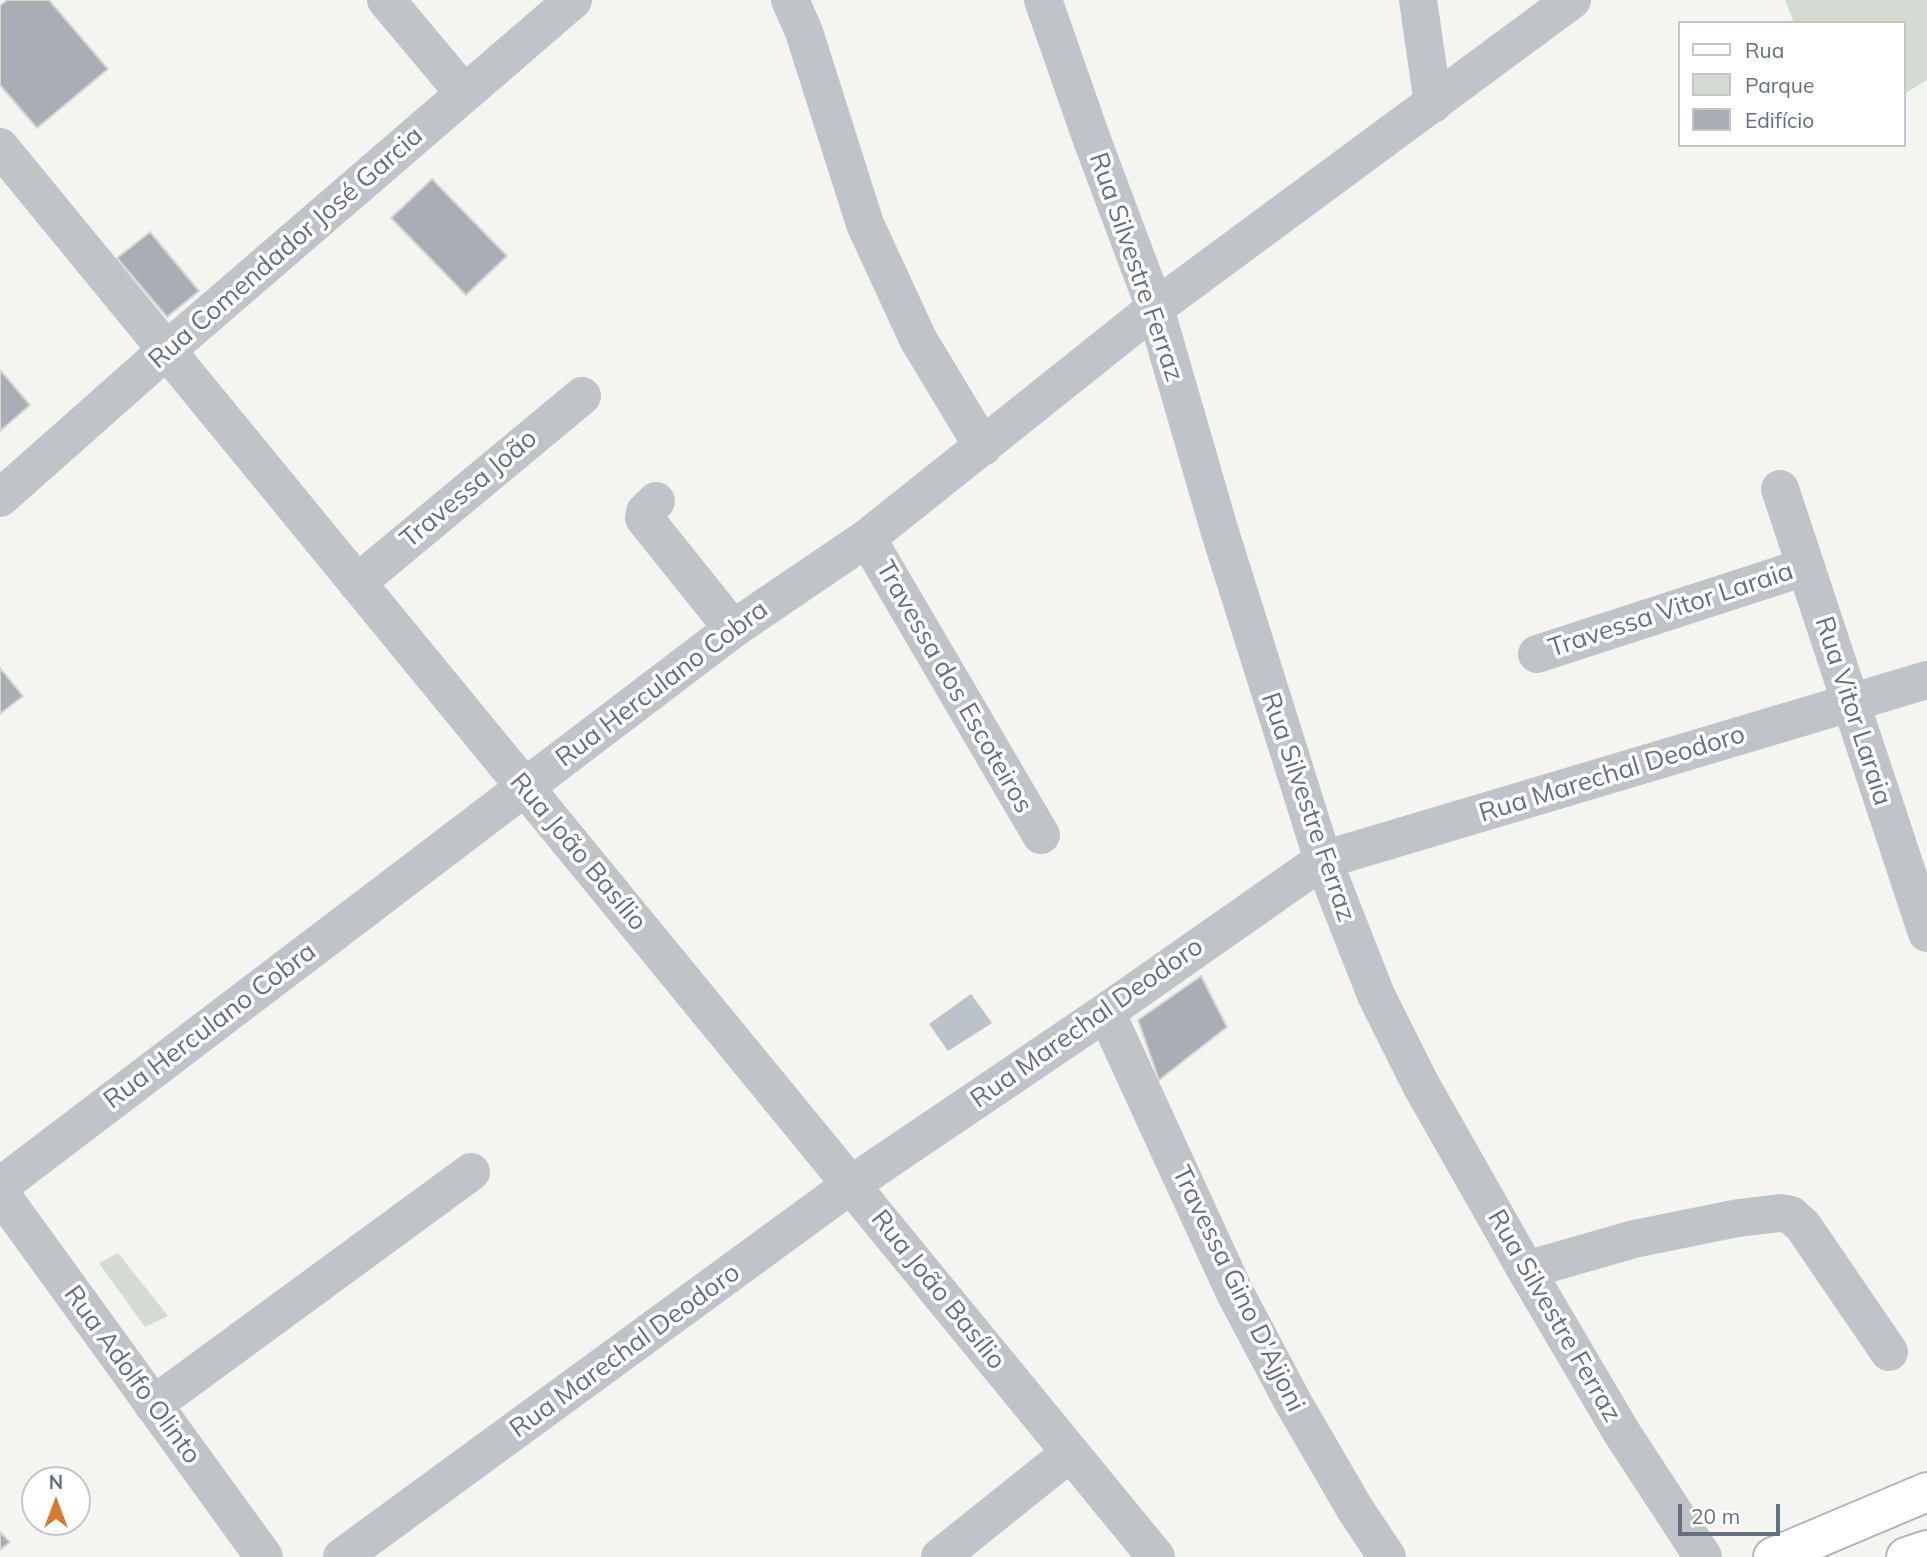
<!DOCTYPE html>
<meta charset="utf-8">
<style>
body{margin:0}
#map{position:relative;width:1927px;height:1557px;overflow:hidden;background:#f4f5f1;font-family:Mulish,sans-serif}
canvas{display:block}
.legend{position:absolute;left:1678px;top:21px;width:228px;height:126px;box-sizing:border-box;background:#fff;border:2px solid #c2c5cc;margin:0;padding:9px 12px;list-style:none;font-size:21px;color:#666f80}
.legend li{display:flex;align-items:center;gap:14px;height:35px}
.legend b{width:35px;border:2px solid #c2c5cc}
.north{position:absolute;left:21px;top:1466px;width:70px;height:70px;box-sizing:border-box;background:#fff;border:2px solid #c2c5cc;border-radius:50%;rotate:0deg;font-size:19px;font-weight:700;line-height:28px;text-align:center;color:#666f80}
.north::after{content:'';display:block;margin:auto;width:24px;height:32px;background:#d37a33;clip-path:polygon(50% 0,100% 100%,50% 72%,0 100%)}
.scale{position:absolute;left:1678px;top:1504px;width:102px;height:32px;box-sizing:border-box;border:4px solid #666f80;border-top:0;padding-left:9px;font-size:21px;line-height:24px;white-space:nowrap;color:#666f80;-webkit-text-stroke:5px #fff;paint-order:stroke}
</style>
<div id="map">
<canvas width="1927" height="1557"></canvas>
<ul class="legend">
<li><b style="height:9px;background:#fff"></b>Rua</li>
<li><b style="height:19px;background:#d4dbd3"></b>Parque</li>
<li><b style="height:19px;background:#a9aeb5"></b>Edifício</li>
</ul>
<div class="north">N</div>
<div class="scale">20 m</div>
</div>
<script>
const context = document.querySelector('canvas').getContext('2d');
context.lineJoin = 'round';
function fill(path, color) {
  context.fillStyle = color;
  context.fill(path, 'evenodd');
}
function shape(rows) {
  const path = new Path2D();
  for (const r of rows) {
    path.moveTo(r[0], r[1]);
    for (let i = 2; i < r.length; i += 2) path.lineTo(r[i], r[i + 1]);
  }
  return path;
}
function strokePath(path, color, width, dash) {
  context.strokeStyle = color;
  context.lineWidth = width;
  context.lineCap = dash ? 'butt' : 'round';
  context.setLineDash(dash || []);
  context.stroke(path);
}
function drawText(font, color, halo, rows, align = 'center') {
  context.font = font + ' Mulish,sans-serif';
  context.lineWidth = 7;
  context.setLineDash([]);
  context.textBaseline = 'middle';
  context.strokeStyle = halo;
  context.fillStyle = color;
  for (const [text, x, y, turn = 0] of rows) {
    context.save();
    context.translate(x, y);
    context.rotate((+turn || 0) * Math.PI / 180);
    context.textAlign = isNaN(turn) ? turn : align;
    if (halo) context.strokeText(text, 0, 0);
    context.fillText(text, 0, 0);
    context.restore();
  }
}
const green = shape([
 [1785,0,1927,0,1927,80,1904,94,1904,23,1794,23],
 [118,1253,168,1316,145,1327,99,1263]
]);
const water = shape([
 [971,994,992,1023,948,1051,929,1024]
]);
const building = shape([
 [7,0,49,0,108,69,37,128,0,85,0,6,7,0],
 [432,179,507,256,466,295,391,218,432,179],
 [150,232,199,291,167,317,117,258,150,232],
 [0,370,30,405,0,431,0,370],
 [0,668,23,696,0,714,0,668],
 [1201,976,1227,1027,1159,1080,1138,1020,1201,976],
 [0,1532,10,1542,0,1550,0,1532]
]);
const minor = shape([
 [386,0,464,93],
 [790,0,804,32,865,224,918,339,983,447],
 [1043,0,1092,140,1155,308,1219,529,1323,860,1376,995,1421,1085,1526,1270,1622,1433,1703,1557],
 [1418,0,1433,104],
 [0,147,1156,1557],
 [1780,489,1927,933],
 [0,498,167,350,573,0],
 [656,501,645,512,644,518,733,629],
 [867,538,1041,835],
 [357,583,582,396],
 [1537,654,1805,567],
 [1106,1012,1235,1293,1294,1404,1355,1509,1387,1557],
 [0,1186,733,629,867,538,1155,308,1572,0],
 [0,1193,264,1557],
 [1526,1270,1634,1239,1738,1218,1780,1213,1791,1215,1803,1226,1889,1352],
 [153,1405,471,1172],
 [342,1557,852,1184,1106,1012,1323,860,1927,680],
 [940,1557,1070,1453]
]);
const major = shape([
 [1773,1557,1927,1492],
 [1906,1557,1927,1550]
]);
const streetNames = [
 ["Rua Comendador José Garcia",286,248,-41],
 ["Rua Silvestre Ferraz",1136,267,71],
 ["Travessa João",469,489,-40],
 ["Travessa Vitor Laraia",1671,610,-18],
 ["Rua Herculano Cobra",662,684,-37],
 ["Travessa dos Escoteiros",954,687,60],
 ["Rua Vitor Laraia",1853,711,72],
 ["Rua Marechal Deodoro",1612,774,-17],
 ["Rua Silvestre Ferraz",1308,807,71],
 ["Rua João Basílio",578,852,50],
 ["Rua Marechal Deodoro",1087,1023,-35],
 ["Rua Herculano Cobra",210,1026,-37],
 ["Travessa Gino D'Ajjoni",1238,1289,64],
 ["Rua João Basílio",938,1290,51],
 ["Rua Silvestre Ferraz",1554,1316,60],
 ["Rua Marechal Deodoro",625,1351,-36],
 ["Rua Adolfo Olinto",132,1375,54]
];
fill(green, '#d4dbd3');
fill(water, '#bbc2c9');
fill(building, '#a9aeb5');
strokePath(building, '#d6d6d4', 2);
strokePath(major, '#b4b6ba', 42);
strokePath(minor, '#c0c3c7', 38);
strokePath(major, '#fff', 38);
drawText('26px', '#666f80', '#fff', streetNames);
</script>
